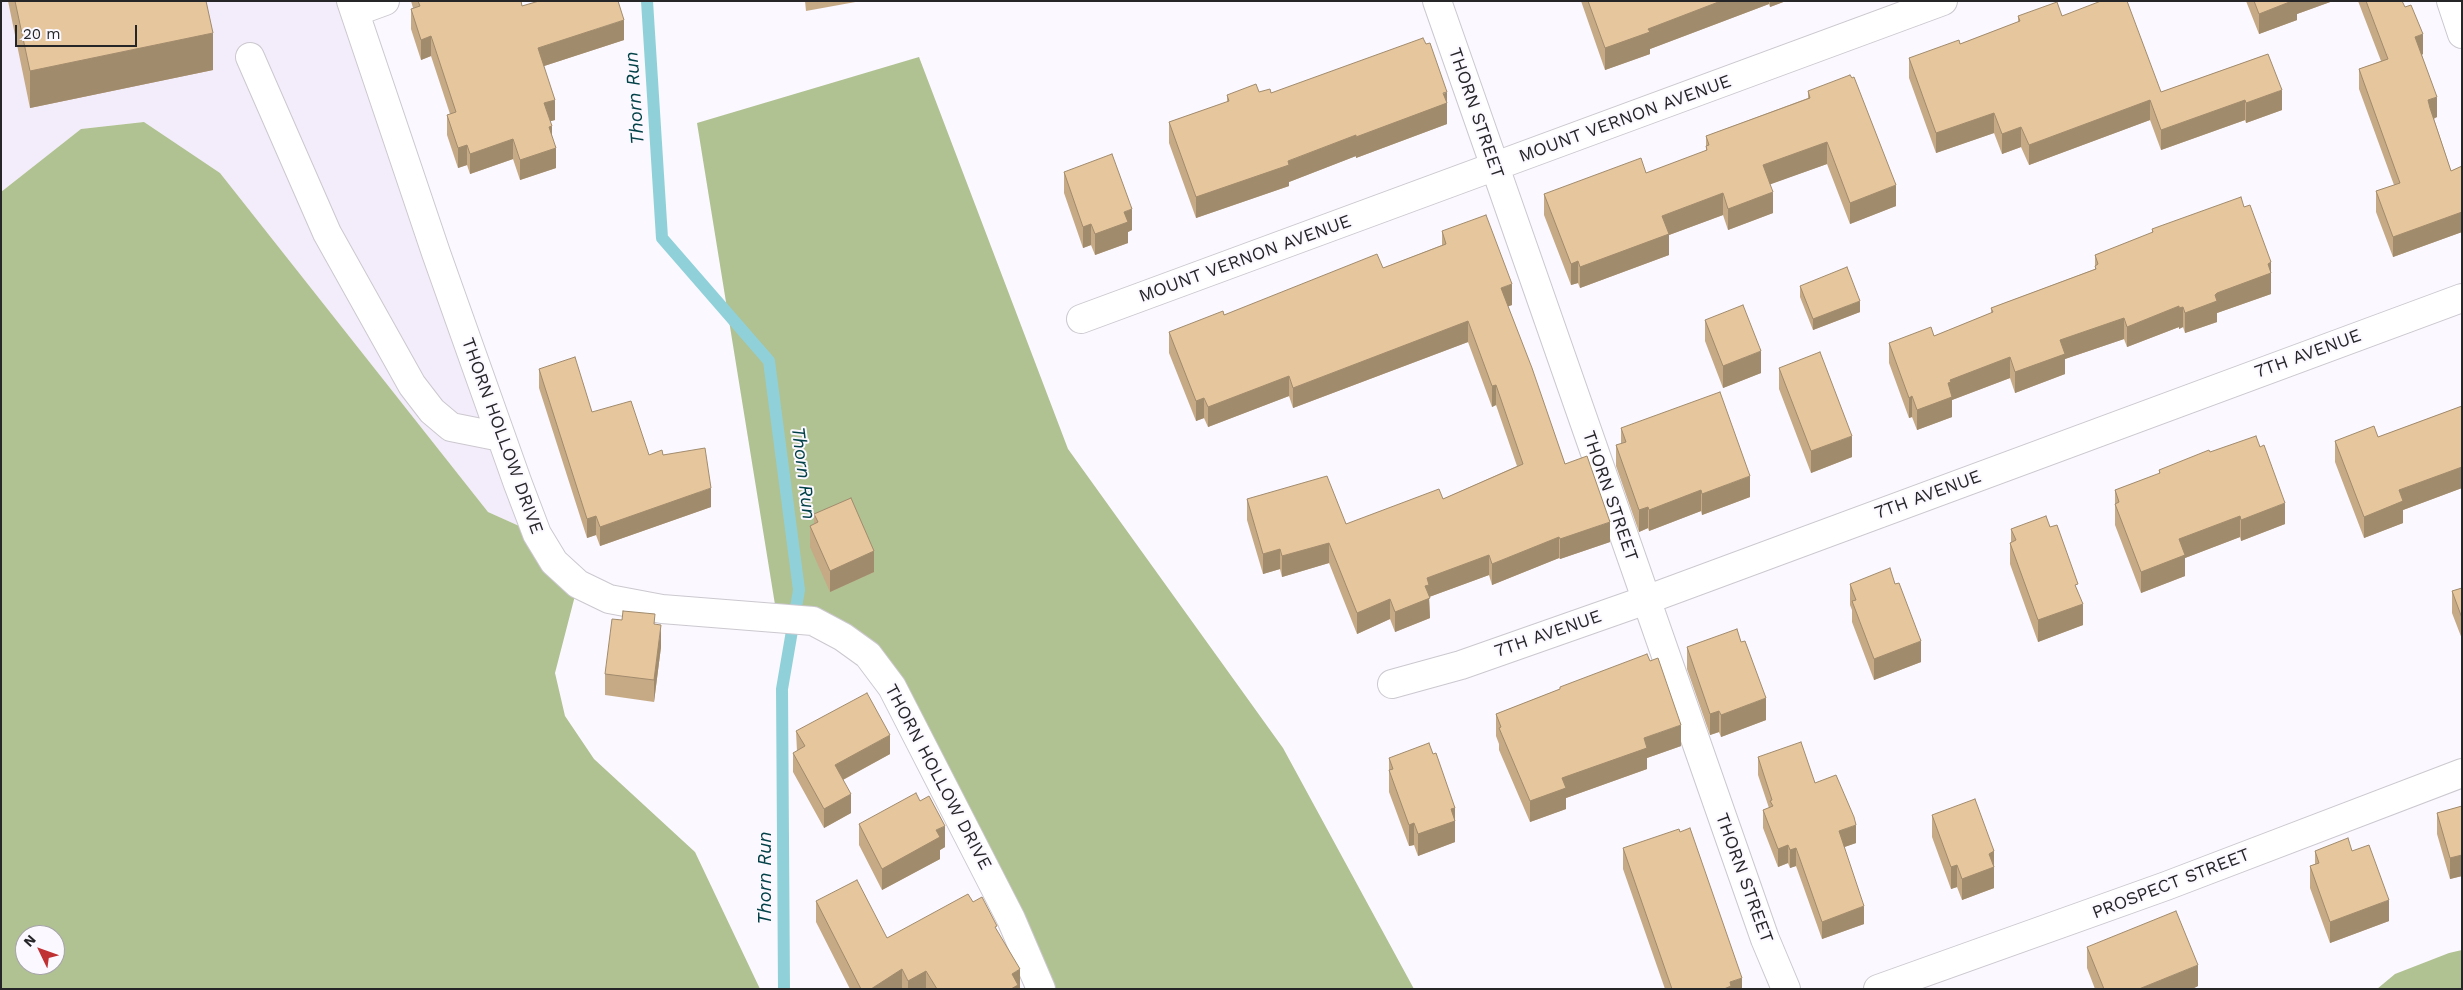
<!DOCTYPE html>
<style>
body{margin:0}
#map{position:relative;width:2463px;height:990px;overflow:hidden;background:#fbf8ff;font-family:"Work Sans",sans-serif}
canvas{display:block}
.frame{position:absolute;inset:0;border:2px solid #262528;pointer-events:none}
.north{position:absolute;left:15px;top:925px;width:50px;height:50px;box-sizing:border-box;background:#fbf8ff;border:1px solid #a6a4a9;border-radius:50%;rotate:312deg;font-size:14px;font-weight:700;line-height:20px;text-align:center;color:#262528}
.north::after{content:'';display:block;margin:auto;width:18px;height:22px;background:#c03134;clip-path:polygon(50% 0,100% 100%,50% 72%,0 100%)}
.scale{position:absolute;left:15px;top:25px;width:122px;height:22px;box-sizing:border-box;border:2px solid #262528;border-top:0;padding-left:6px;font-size:15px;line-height:18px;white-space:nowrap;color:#262528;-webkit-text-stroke:4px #fbf8ff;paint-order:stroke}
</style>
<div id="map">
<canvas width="2463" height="990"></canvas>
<div class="frame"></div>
<div class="north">N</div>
<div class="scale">20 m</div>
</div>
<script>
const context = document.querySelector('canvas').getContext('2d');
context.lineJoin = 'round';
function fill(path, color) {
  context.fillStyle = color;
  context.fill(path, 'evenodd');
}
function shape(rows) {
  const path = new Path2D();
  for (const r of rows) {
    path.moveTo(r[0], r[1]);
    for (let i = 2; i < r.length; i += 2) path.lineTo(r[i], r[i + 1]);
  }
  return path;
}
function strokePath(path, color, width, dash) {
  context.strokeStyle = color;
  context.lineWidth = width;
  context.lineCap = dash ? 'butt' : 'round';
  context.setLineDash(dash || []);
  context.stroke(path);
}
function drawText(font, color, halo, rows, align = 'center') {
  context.font = font + ' "Work Sans",sans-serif';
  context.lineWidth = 4;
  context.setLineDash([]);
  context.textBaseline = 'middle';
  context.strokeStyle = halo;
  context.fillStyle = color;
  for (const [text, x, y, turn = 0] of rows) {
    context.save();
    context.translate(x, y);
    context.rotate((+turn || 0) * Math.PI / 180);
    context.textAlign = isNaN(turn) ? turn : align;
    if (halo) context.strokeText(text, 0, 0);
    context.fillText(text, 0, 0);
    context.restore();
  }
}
const built = shape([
 [1,1,351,1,537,534,488,512,220,173,144,122,81,129,1,192]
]);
const forest = shape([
 [919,57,1068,449,1283,748,1414,989,1041,989,868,655,777,617,697,123],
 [144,122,220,173,488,512,537,534,578,584,555,673,565,716,594,759,695,852,760,989,1,989,1,192,81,129],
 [25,935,55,935,55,965,25,965],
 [2462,950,2462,989,2377,989,2395,974,2449,953]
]);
const stream = shape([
 [647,1,662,238,769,361,799,590,782,689,784,989]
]);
const minor = shape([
 [351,1,436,253,518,484,537,534,554,562,578,584,609,599,662,609,813,621,843,637,868,655,892,687,1011,919,1041,989],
 [1437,1,1765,939,1786,989],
 [2451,1,2462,34],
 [355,12,385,1],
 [250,57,327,233,412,385,432,411,451,427,501,437],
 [1081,319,1943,1],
 [1392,684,1461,665,1646,600,2462,298],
 [1878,989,2166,886,2462,773]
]);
const wall = shape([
 [8,1,206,1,213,70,30,108],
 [411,1,521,1,522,6,624,40,544,66,555,120,550,121,556,168,520,180,513,159,470,174,467,165,458,168,447,135,447,115,450,114,431,56,421,60,411,29,411,9,413,8],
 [805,1,861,1,806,11],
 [1581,1,1786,1,1770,7,1769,4,1650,49,1650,54,1605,70],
 [2246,1,2333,1,2297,14,2297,20,2259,34],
 [2358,1,2402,1,2423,54,2422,55,2437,117,2434,119,2451,171,2462,166,2462,232,2393,257,2376,212,2376,191,2394,185,2359,89,2359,69,2381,61],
 [2018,16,2062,16,2161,92,2268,54,2282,110,2246,123,2245,120,2161,150,2150,120,2029,165,2021,147,2002,154,1994,133,1936,153,1909,78,1909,58,1960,44,2018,22],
 [1808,91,1896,206,1850,224,1827,164,1770,184,1773,213,1728,230,1723,215,1669,235,1669,255,1580,288,1578,283,1571,285,1544,215,1544,194,1646,173,1706,151,1706,136,1808,98],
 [1259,92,1271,93,1447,124,1356,158,1356,156,1289,182,1289,186,1196,218,1169,143,1169,122,1227,102,1227,95],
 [1064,172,1132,230,1128,232,1128,243,1095,255,1091,245,1083,248,1064,193],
 [2244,207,2271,262,2271,294,2217,313,2217,322,2185,333,2183,327,2179,329,2179,327,2127,347,2124,339,2065,359,2065,374,2015,393,2010,378,1952,400,1952,417,1917,430,1912,417,1909,418,1889,363,1889,343,1934,336,1991,313,1991,308,2095,269,2095,255,2152,233,2152,229],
 [1442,231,1512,305,1508,306,1565,464,1610,542,1560,559,1559,558,1492,585,1489,575,1429,597,1430,618,1395,632,1390,619,1357,634,1329,563,1282,577,1280,569,1263,574,1247,520,1247,499,1346,524,1443,499,1517,466,1496,405,1492,407,1468,342,1293,408,1289,396,1208,427,1204,418,1196,421,1169,353,1169,332,1224,315,1383,268,1442,245],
 [1800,286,1860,312,1813,330,1800,297],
 [1705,320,1761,373,1723,388,1705,341],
 [1779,368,1852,457,1811,473,1779,389],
 [539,369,592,412,649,455,663,455,711,507,600,546,596,535,587,538,539,388],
 [2462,406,2462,488,2403,510,2403,523,2364,538,2335,462,2335,441,2378,437],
 [1621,428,1750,497,1702,515,1701,511,1649,531,1648,528,1639,532,1616,466,1616,445,1621,444],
 [2210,452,2285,524,2241,541,2240,537,2185,558,2185,576,2141,593,2115,525,2115,490,2159,474,2159,470],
 [814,514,874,572,830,592,810,547,810,526,814,524],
 [2050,527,2078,592,2083,625,2038,642,2010,564,2010,543,2011,542,2011,529],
 [1850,584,1895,584,1921,662,1874,680,1852,622,1852,610,1850,605],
 [2462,588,2462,639,2452,613,2452,591],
 [655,625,661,647,654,702,605,695,605,674],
 [1687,647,1766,720,1721,737,1719,732,1710,735,1687,669],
 [1560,687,1681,746,1647,758,1647,769,1566,798,1566,809,1530,822,1499,750,1499,744,1496,736,1496,714,1560,689],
 [796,731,890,754,843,780,851,813,824,828,793,772,793,753,797,751],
 [1758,757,1815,783,1856,843,1844,847,1864,924,1822,939,1796,866,1790,868,1788,863,1778,867,1763,828,1763,810,1769,808,1758,775],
 [1389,758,1455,808,1455,842,1418,856,1414,845,1409,846,1389,792],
 [920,801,945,847,940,850,940,859,882,890,859,845,859,824],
 [2462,806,2462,876,2450,879,2437,834,2437,813],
 [1932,815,1994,851,1994,888,1962,900,1957,887,1951,889,1932,837],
 [1623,848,1742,989,1665,989,1623,869],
 [2315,851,2352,851,2389,921,2330,943,2310,888,2310,866,2315,864],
 [816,901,887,938,973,902,997,930,1020,989,850,989,816,922],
 [2087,947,2198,986,2192,989,2095,989,2087,968]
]);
const shadedWall = shape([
 [1721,1,1769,1,1769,4,1650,49,1650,54,1605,70,1605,48,1648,29],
 [1770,1,1786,1,1770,7],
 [2292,1,2333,1,2297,14,2297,20,2259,34,2259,14],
 [624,20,624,40,538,68,538,48],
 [213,33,213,70,30,108,30,71],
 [2423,34,2423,54,2415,57,2415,37],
 [431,36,431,56,421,60,421,40],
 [2282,90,2282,110,2246,123,2246,103],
 [1447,92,1447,124,1356,158,1356,137],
 [2437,97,2437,117,2428,120,2428,100],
 [555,100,555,120,544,123,544,103],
 [2150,100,2150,120,2029,165,2029,145],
 [2245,100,2245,120,2161,150,2161,130],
 [1994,113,1994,133,1936,153,1936,133],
 [552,126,552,146,549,127],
 [2021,127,2021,147,2002,154,2002,134],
 [1356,135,1356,156,1289,182,1289,186,1196,218,1196,197],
 [513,139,513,159,470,174,470,154],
 [1827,142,1827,164,1763,187,1763,165],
 [467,145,467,165,458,168,458,148],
 [556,148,556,168,520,180,520,160],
 [1896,185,1896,206,1850,224,1850,203],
 [1773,192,1773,213,1728,230,1728,209],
 [1723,193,1723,215,1669,235,1669,255,1580,288,1580,267,1662,216],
 [1132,209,1132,230,1128,232,1128,243,1095,255,1095,234,1124,212],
 [2462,212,2462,232,2393,257,2393,237],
 [1091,224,1091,245,1083,248,1083,227],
 [1578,261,1578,283,1571,285,1571,264],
 [2271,262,2271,294,2217,313,2217,322,2185,333,2185,313,2217,293],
 [1512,284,1512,305,1501,309,1501,288],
 [1860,301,1860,312,1813,330,1813,319],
 [2179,306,2179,327,2127,347,2127,327],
 [2183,307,2183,327,2179,329,2179,308],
 [2124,318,2124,339,2065,359,2065,374,2015,393,2015,372,2060,340],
 [1468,321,1468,342,1293,408,1293,388],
 [1761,351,1761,373,1723,388,1723,366],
 [2010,357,2010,378,1952,400,1952,417,1917,430,1917,410,1948,383,1950,380],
 [1289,376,1289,396,1208,427,1208,407],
 [1496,385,1496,405,1492,407,1492,386],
 [1912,396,1912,417,1909,418,1909,398],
 [1204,398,1204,418,1196,421,1196,401],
 [1852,436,1852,457,1811,473,1811,451],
 [2462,467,2462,488,2403,510,2403,523,2364,538,2364,517,2399,490],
 [1750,476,1750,497,1702,515,1702,494],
 [711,488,711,507,600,546,600,527],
 [1701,490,1701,511,1649,531,1649,510],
 [2285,503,2285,524,2241,541,2241,520],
 [1648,507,1648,528,1639,532,1639,510],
 [596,516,596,535,587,538,587,519],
 [2240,516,2240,537,2185,558,2185,576,2141,593,2141,572,2179,539],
 [1610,522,1610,542,1560,559,1560,539],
 [1559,537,1559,558,1492,585,1492,564],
 [1329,543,1329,563,1282,577,1282,556],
 [1280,549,1280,569,1263,574,1263,554],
 [874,551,874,572,830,592,830,571],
 [1489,555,1489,575,1429,597,1430,618,1395,632,1395,612,1425,586,1427,578],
 [1390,599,1390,619,1357,634,1357,613],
 [2083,604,2083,625,2038,642,2038,620],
 [661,625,661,647,654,702,654,680],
 [1921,641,1921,662,1874,680,1874,659],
 [1766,698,1766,720,1721,737,1721,715],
 [1719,711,1719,732,1710,735,1710,714],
 [1681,725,1681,746,1647,758,1647,769,1566,798,1566,809,1530,822,1530,801,1562,778,1644,738],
 [890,735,890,754,835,784,835,765],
 [851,794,851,813,824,828,824,809],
 [1455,808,1455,842,1418,856,1418,834,1451,809],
 [1414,823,1414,845,1409,846,1409,825],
 [1856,825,1856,843,1839,849,1839,831],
 [945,826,945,847,940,850,940,859,882,890,882,869,936,830],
 [1788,845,1788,863,1778,867,1778,849],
 [1796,848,1796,866,1790,868,1790,850],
 [1994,851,1994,888,1962,900,1962,879,1989,854],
 [2462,855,2462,876,2450,879,2450,858],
 [1957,865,1957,887,1951,889,1951,867],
 [2389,900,2389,921,2330,943,2330,922],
 [1864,906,1864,924,1822,939,1822,922],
 [2198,965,2198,986,2192,989,2139,989],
 [902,969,902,989,871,989],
 [1020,969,1020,989,1011,989,1012,974],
 [926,971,926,989,908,989,908,981],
 [1742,978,1742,989,1724,989,1730,982]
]);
const building = shape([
 [15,1,206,1,213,33,30,71,15,1],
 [418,1,521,1,522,6,539,1,618,1,624,20,538,48,555,100,544,103,552,126,549,127,556,148,520,160,513,139,470,154,467,145,458,148,447,115,456,112,431,36,421,40,411,9,420,6,418,1],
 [1588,1,1721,1,1648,29,1650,32,1605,48,1588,1],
 [2101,1,2127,1,2161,92,2268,54,2282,90,2246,103,2245,100,2161,130,2150,100,2029,145,2021,127,2002,134,1994,113,1936,133,1909,58,1959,40,1960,44,2020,21,2018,16,2057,2,2062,16,2101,1],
 [2254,1,2292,1,2259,14,2254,1],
 [2366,1,2402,1,2405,7,2411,5,2423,34,2415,37,2437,97,2428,100,2430,108,2451,171,2462,166,2462,212,2393,237,2376,191,2400,183,2359,69,2388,59,2366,1],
 [1423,38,1426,44,1430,43,1447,92,1443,93,1447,103,1356,137,1356,135,1288,161,1289,165,1196,197,1169,122,1229,101,1227,95,1256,84,1259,92,1270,89,1271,93,1423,38],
 [1850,75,1852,78,1854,77,1896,185,1850,203,1827,142,1763,165,1773,192,1728,209,1723,193,1662,216,1669,234,1580,267,1578,261,1571,264,1544,194,1641,158,1646,173,1707,150,1706,146,1709,145,1706,136,1810,98,1808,91,1850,75],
 [1112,154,1132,209,1124,212,1128,222,1095,234,1091,224,1083,227,1064,172,1112,154],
 [2241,197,2244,207,2250,205,2271,262,2268,264,2271,273,2217,293,2215,295,2217,301,2185,313,2183,307,2179,308,2179,306,2127,327,2124,318,2060,340,2065,354,2015,372,2010,357,1950,380,1951,382,1948,383,1952,397,1917,410,1912,396,1909,398,1889,343,1931,327,1934,336,1993,312,1991,308,2096,269,2095,266,2098,264,2095,255,2153,232,2152,229,2241,197],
 [1486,215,1512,284,1501,288,1532,368,1565,464,1587,456,1610,522,1560,539,1559,537,1492,564,1489,555,1427,578,1429,585,1425,586,1430,598,1395,612,1390,599,1357,613,1329,543,1282,556,1280,549,1263,554,1247,499,1327,476,1346,524,1439,489,1443,499,1523,464,1496,385,1492,386,1468,321,1293,388,1289,376,1208,407,1204,398,1196,401,1169,332,1223,311,1224,315,1377,254,1383,268,1446,244,1442,231,1486,215],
 [1847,267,1860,301,1813,319,1800,286,1847,267],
 [1743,305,1761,351,1723,366,1705,320,1743,305],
 [1820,352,1852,436,1811,451,1779,368,1820,352],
 [575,357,592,412,631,401,649,455,662,450,663,455,705,448,711,488,600,527,596,516,587,519,539,369,575,357],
 [1720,392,1750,476,1702,494,1701,490,1649,510,1648,507,1639,510,1616,445,1626,442,1621,428,1720,392],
 [2462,406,2462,467,2399,490,2403,501,2364,517,2335,441,2374,426,2378,437,2462,406],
 [2256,436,2260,447,2264,445,2285,503,2241,520,2240,516,2179,539,2185,555,2141,572,2115,504,2119,502,2115,490,2160,473,2159,470,2209,450,2210,452,2256,436],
 [851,498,874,551,830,571,810,526,818,522,814,514,851,498],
 [2046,516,2050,527,2057,525,2078,584,2075,585,2083,604,2038,620,2010,543,2016,540,2011,529,2046,516],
 [1890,568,1895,584,1899,583,1921,641,1874,659,1852,601,1856,600,1850,584,1890,568],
 [2462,588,2462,618,2452,591,2462,588],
 [623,611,655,614,654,624,661,625,654,680,605,674,612,619,622,620,623,611],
 [1737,629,1741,642,1745,641,1766,698,1721,715,1719,711,1710,714,1687,647,1737,629],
 [1647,654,1650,661,1658,658,1681,725,1644,738,1647,748,1562,778,1566,788,1530,801,1499,728,1501,727,1496,714,1560,689,1560,687,1647,654],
 [867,693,890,735,835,765,851,794,824,809,793,753,805,746,796,731,867,693],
 [1801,742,1815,783,1836,775,1854,817,1856,825,1839,831,1864,906,1822,922,1796,848,1790,850,1788,845,1778,849,1763,810,1773,806,1770,801,1772,800,1758,757,1801,742],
 [1429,743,1433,754,1436,753,1455,808,1451,809,1455,821,1418,834,1414,823,1409,825,1389,770,1393,769,1389,758,1429,743],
 [916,793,920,801,929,796,945,826,936,830,940,837,882,869,859,824,916,793],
 [1975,799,1994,851,1989,854,1994,867,1962,879,1957,865,1951,867,1932,815,1975,799],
 [2462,806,2462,855,2450,858,2437,813,2462,806],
 [1690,828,1742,978,1730,982,1731,986,1724,989,1672,989,1623,848,1679,829,1680,832,1690,828],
 [2348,838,2352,851,2369,845,2389,900,2330,922,2310,866,2319,863,2315,851,2348,838],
 [857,880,887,938,968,894,973,902,982,897,997,926,995,927,1020,969,1012,974,1018,985,1011,989,937,989,926,971,908,981,902,969,871,989,861,989,816,901,857,880],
 [2176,911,2198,965,2139,989,2104,989,2087,947,2176,911]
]);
const streetNames = [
 ["THORN STREET",1476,113,71],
 ["MOUNT VERNON AVENUE",1625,119,-20],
 ["MOUNT VERNON AVENUE",1245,259,-20],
 ["7TH AVENUE",2308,354,-20],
 ["THORN HOLLOW DRIVE",502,436,70],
 ["7TH AVENUE",1928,495,-20],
 ["THORN STREET",1610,496,71],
 ["7TH AVENUE",1548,634,-19],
 ["THORN HOLLOW DRIVE",938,777,62],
 ["THORN STREET",1744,878,70],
 ["PROSPECT STREET",2171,884,-21]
];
const waterNames = [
 ["Thorn Run",635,98,-94],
 ["Thorn Run",803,473,83],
 ["Thorn Run",765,878,-90]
];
fill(built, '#f3ecfa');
fill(forest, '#b0c192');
strokePath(stream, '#90d1d9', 12);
strokePath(minor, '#ccc8cf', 30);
strokePath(minor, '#fff', 28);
fill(wall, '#c6aa86');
fill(shadedWall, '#a18b6d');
fill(building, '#e6c69c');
strokePath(building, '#a18b6d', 1);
drawText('18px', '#262528', '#fbf8ff', streetNames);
drawText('italic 19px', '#024147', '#fbf8ff', waterNames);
</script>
